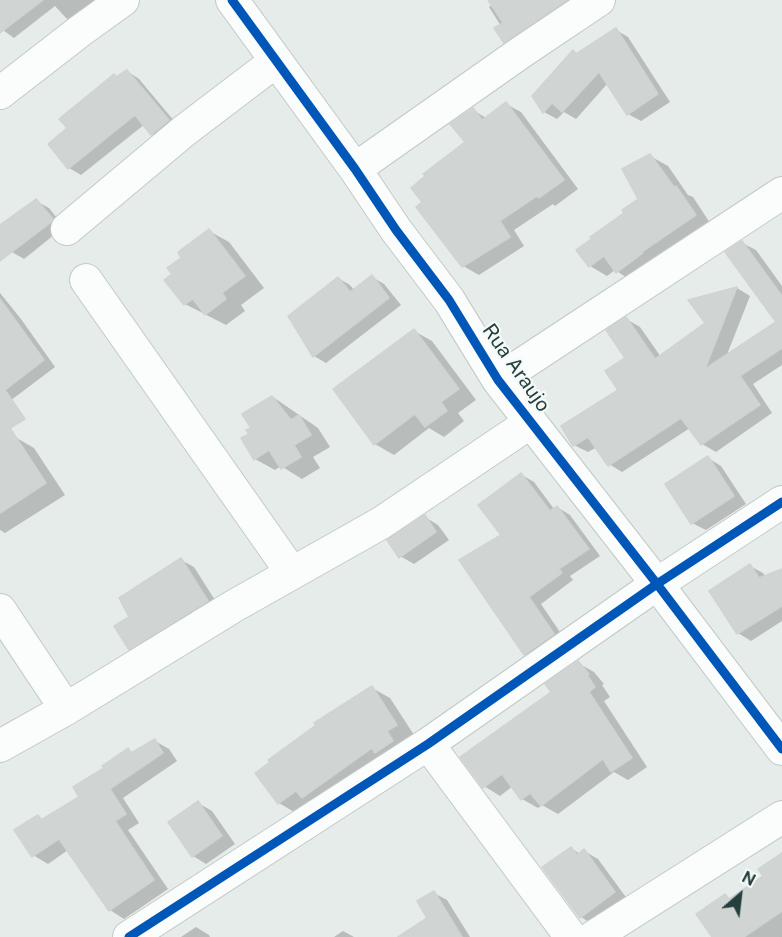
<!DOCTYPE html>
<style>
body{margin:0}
#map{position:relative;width:782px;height:937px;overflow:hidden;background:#e6ecea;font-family:"Public Sans",sans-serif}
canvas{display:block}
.north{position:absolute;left:710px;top:865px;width:60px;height:60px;-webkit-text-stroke:4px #f5faf8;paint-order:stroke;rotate:28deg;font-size:16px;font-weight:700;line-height:24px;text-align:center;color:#233f3e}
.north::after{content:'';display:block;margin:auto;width:21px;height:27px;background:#233f3e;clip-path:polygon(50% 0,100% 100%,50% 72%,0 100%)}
</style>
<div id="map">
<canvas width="782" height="937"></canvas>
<div class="north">N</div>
</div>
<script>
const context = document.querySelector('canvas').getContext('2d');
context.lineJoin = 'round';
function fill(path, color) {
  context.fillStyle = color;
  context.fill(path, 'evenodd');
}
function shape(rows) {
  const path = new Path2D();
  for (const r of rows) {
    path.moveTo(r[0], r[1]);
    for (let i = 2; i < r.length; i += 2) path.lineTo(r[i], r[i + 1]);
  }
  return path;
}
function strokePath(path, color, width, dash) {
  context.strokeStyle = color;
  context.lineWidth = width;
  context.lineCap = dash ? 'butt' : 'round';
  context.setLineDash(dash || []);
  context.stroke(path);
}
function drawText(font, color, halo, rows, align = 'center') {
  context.font = font + ' "Public Sans",sans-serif';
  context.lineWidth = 4.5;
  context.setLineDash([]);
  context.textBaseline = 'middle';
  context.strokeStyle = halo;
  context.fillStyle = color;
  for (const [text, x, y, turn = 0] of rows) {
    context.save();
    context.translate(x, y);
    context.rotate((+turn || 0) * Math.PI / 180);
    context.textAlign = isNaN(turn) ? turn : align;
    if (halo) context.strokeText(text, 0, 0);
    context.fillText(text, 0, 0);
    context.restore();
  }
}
const shadow = shape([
 [0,0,106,0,78,25,66,18,55,6,14,38,0,28],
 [499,0,588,0,517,49,505,41,501,26,489,7],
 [616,30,628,37,670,102,641,121,628,114,608,83,576,119,564,112,557,119,544,112,573,52,578,54],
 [127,71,139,79,180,128,165,141,152,134,145,124,81,175,69,168,69,129,118,78],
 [506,104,521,112,578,189,555,206,553,204,514,230,524,246,479,275,463,266,467,142,473,110,486,118],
 [650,156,668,166,688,195,693,197,712,226,634,282,615,270,607,276,590,266,626,213,640,199],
 [36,201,49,208,64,227,24,259,12,252,0,237,0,227],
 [209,231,229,242,264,288,241,305,245,311,226,325,185,304,174,274,183,258],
 [742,243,756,250,782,286,782,365,753,384,772,413,716,452,702,444,690,428,622,472,609,464,597,447,588,452,574,445,620,390,627,358,626,319,640,327,661,357,707,323,691,301,737,288,750,296,726,357,778,323],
 [372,277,384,284,401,305,326,363,314,356,338,278,350,285,355,291],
 [0,293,21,319,55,367,6,404,0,400],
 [414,331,432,341,476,400,458,413,464,421,444,437,429,428,394,455,375,444,335,389],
 [273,397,318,428,330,447,313,457,320,468,302,479,281,466,275,470,255,459,251,434],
 [15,437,34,448,65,495,5,533,0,530,0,446],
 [708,458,721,466,746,504,706,530,692,523],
 [522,475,534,482,554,509,557,507,570,515,600,556,570,576,573,580,541,604,566,641,538,661,525,654],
 [425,517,438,525,449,540,414,564,400,556],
 [181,560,194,567,220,608,142,656,130,648],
 [750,566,763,573,766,577,782,574,782,621,751,641,738,633],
 [578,663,594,672,604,684,602,685,610,697,604,701,647,767,628,780,614,772,558,814,542,805,538,808,522,799,513,786,500,796,484,786,553,693],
 [372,688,390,698,414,735,296,813,279,803],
 [155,741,169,749,177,761,123,798,139,823,128,830,168,889,124,919,110,910,68,850,48,864,33,855,38,817,44,820,81,798,106,769,128,750,134,753],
 [198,803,212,811,235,844,206,864,193,856],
 [571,848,580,854,584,851,598,859,628,900,594,925,581,917],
 [782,855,782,937,714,937,725,896,731,899,765,876],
 [434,893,447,900,470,937,402,937,429,918],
 [196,927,209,935,210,937,181,937],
 [343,931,354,937,334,937]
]);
const building = shape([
 [0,0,43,0,0,33,0,0],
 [488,0,567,0,504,43,494,28,503,23,488,0],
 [616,28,658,94,627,115,599,72,562,112,552,103,543,113,532,96,573,50,576,54,616,28],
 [127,70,169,120,151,135,135,115,68,169,48,144,67,128,59,119,114,74,116,77,127,70],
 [506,102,564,180,539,198,537,196,500,221,510,237,462,267,416,207,422,202,411,188,425,176,423,174,465,142,450,124,473,108,482,120,506,102],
 [650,154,674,187,676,186,696,215,642,252,643,253,616,273,604,256,589,267,576,250,591,239,590,237,624,213,622,210,638,199,622,169,650,154],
 [36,199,53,219,50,223,0,261,0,225,36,199],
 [209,229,245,276,222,293,226,299,205,315,193,299,184,305,164,280,172,274,167,268,181,258,178,252,209,229],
 [742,241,782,296,782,348,740,376,760,405,701,445,681,418,608,466,588,437,573,446,561,426,618,390,605,371,625,358,606,330,626,317,655,359,705,323,688,300,737,287,705,369,776,322,725,252,742,241],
 [372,275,389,298,313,357,288,316,338,277,350,292,372,275],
 [0,299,44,360,5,390,25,419,10,428,46,483,0,513,0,299],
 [414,329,459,389,441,402,447,411,425,427,415,414,374,445,333,389,414,329],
 [272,396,291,420,299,415,311,435,294,445,301,457,281,469,269,450,254,460,241,438,249,434,246,430,251,428,242,414,272,396],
 [708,456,734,496,691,524,665,484,708,456],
 [521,473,550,511,557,506,589,549,559,569,562,573,529,597,554,634,524,655,459,560,501,535,478,505,521,473],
 [425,515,436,532,399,558,387,540,425,515],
 [181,558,208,601,129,650,114,626,129,617,119,598,181,558],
 [750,564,759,578,782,569,782,606,737,634,709,591,750,564],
 [578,661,589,674,587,675,595,687,589,692,632,758,611,772,603,759,541,806,530,793,521,800,502,774,483,788,460,757,551,692,545,684,578,661],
 [372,686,397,725,387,731,393,741,375,753,372,748,302,798,296,791,278,804,255,773,270,762,268,760,316,725,314,723,372,686],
 [155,739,163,753,110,789,126,814,115,821,154,880,109,911,59,839,32,857,14,830,38,815,41,820,79,797,73,787,104,768,102,766,128,748,131,753,155,739],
 [198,801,222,836,192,857,168,822,198,801],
 [571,847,577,855,584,849,615,892,580,918,542,867,571,847],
 [782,853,782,911,744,937,712,937,696,914,725,894,729,899,763,876,758,869,782,853],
 [434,891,462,937,398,937,427,918,417,901,434,891]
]);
const minor = shape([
 [232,0,355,169,396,230,449,300,498,380,657,584,782,749],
 [0,93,80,31,123,0],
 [355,169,520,53,599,0],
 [67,229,184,131,276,61],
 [86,280,292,573],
 [498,380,782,193],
 [0,610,66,709],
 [428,744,571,937],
 [0,746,66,709,234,606,381,523,531,422],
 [129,937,428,744,657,584,782,502],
 [593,937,782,817]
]);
const cycleway = shape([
 [232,0,355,169,396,230,449,300,498,380,657,584,782,749],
 [129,937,428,744,657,584,782,502]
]);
const streetNames = [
 ["Rua Araujo",516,368,55]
];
fill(shadow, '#0003');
fill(building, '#d0d5d4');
strokePath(building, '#cfd4d3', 1.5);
strokePath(minor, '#c3c9c7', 34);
strokePath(minor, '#fbfcfc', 32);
strokePath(cycleway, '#0057b8', 9);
drawText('20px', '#233f3e', '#f5faf8', streetNames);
</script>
